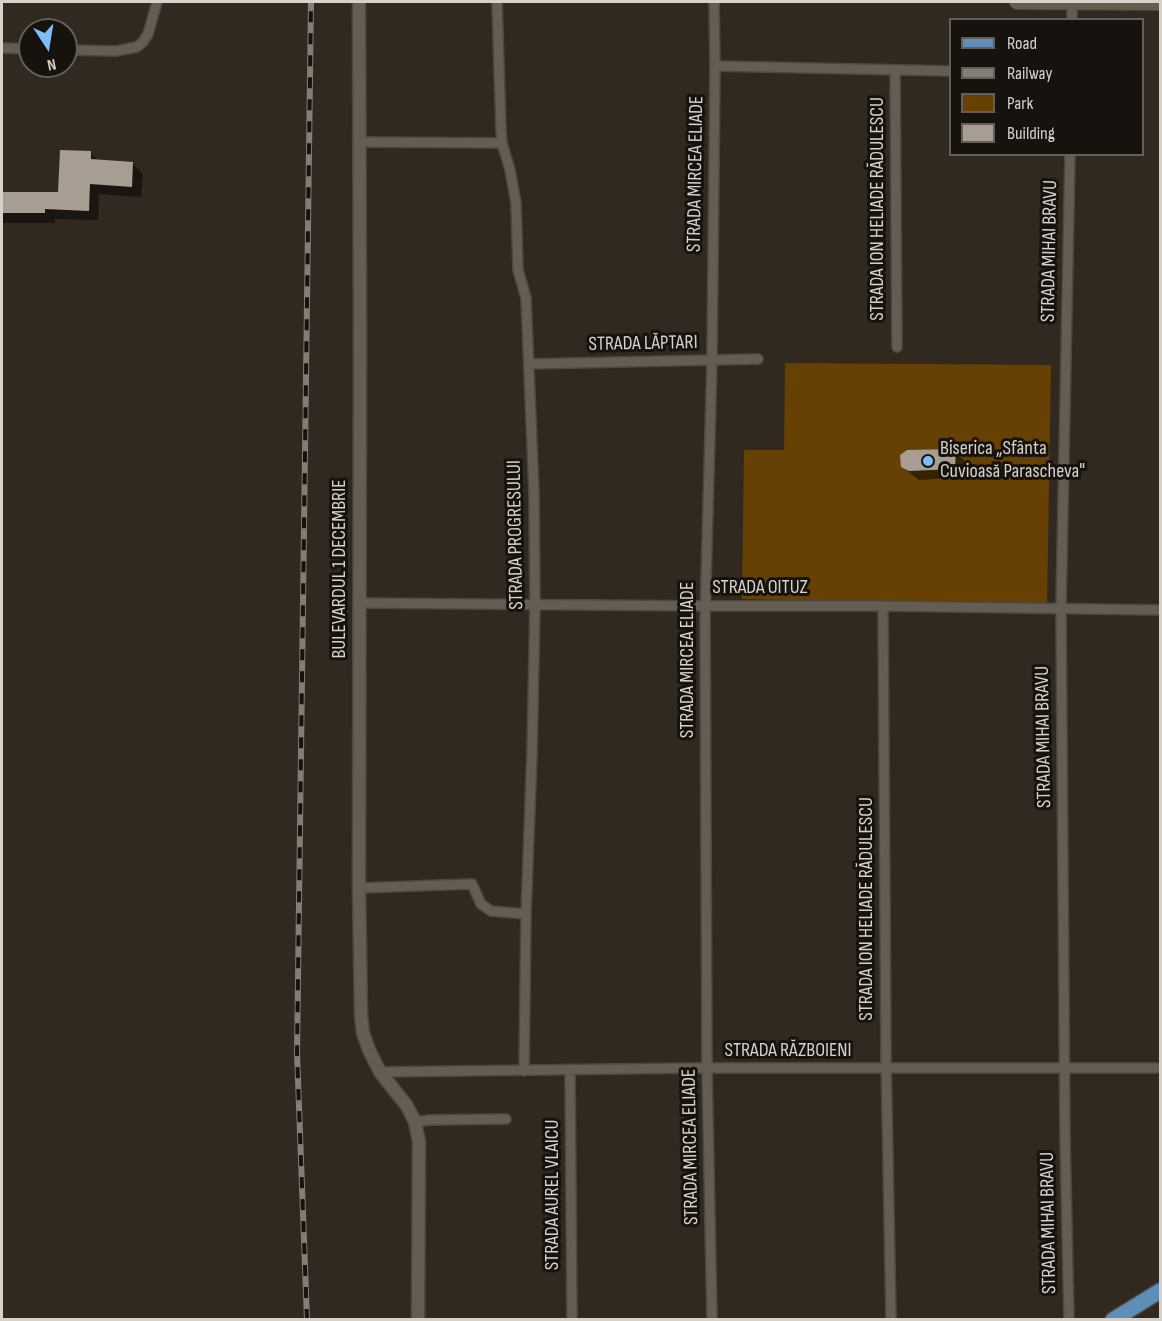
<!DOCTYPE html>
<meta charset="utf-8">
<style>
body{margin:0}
#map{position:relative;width:1162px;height:1321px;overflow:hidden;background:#312920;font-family:"Sofia Sans Condensed",sans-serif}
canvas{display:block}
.frame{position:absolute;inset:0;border:3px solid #d6d1cb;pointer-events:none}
.legend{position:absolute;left:949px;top:18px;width:195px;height:138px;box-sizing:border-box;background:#16120e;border:2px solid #635e5a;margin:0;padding:8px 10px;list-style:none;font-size:18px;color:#d6d1cb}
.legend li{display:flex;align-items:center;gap:12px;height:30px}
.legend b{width:30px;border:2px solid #635e5a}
.north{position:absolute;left:18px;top:18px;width:60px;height:60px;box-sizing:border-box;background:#16120e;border:2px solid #635e5a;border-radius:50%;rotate:168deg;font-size:16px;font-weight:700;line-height:24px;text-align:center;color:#d6d1cb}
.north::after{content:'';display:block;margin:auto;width:21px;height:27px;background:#7dbef9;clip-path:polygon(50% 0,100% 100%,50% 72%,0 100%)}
</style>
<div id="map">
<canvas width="1162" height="1321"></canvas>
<div class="frame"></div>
<ul class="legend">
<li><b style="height:8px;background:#5e8eb7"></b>Road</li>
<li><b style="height:8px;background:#837d75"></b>Railway</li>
<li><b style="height:16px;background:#674004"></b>Park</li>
<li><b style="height:16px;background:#a79d92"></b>Building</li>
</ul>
<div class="north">N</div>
</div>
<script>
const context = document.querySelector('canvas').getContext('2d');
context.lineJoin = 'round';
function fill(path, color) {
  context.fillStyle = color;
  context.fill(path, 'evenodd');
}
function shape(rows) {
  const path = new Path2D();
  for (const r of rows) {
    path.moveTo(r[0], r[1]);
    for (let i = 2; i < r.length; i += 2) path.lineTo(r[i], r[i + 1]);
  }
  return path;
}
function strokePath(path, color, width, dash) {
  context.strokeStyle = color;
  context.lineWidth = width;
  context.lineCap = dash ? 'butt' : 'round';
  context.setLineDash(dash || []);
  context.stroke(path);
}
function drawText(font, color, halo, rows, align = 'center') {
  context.font = font + ' "Sofia Sans Condensed",sans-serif';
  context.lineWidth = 6;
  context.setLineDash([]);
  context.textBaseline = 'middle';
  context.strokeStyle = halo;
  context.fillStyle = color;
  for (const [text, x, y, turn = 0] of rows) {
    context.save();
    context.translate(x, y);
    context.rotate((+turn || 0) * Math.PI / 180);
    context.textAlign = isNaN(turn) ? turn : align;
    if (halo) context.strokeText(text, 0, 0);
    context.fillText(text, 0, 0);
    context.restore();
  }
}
const green = shape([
 [785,363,1051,365,1047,606,742,599,744,450,784,450]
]);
const shadow = shape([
 [91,153,99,162,133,164,143,174,141,197,99,194,98,220,55,219,55,223,2,223,2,194,60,194],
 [955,451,964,460,964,477,919,480,912,475,902,466]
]);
const building = shape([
 [60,150,91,151,91,159,133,162,132,187,90,184,89,211,45,209,45,213,2,213,2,192,58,192],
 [956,449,955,469,909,471,901,467,900,455,907,450]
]);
const minor = shape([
 [497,2,501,130,502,143,510,170,516,203,518,270,526,298,534,493,535,605,532,753,526,914,524,1071],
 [1072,2,1072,20],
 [2,48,30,49],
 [66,50,116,51,137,47,143,42,148,34,157,2],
 [715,66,950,71],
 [895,70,897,347],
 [360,142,502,143],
 [529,364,758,359],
 [359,603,705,606,883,606,1160,610],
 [883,606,886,1056,891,1320],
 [359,888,472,884,481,904,491,911,526,914],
 [570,1070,572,1320],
 [380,1072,695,1068,1160,1068],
 [415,1122,430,1120,506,1119],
 [712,1320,707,1069,705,618,712,360,715,66,714,2],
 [1069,1320,1065,1139,1061,608,1070,154]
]);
const tertiary = shape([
 [359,2,360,338,359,888,361,1015,363,1033,369,1050,380,1072,407,1106,415,1122,419,1142,418,1320]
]);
const secondary = shape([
 [1017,2,1160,3]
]);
const primary = shape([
 [1113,1320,1160,1291]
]);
const rail = shape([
 [307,1320,297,1053,311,2]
]);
const markers = [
 [928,461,6,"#7dbef9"]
];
const streetNames = [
 ["STRADA MIRCEA ELIADE",696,174,-89],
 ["STRADA ION HELIADE RĂDULESCU",878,209,-90],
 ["STRADA MIHAI BRAVU",1050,251,-89],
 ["STRADA LĂPTARI",643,344,-1],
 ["STRADA PROGRESULUI",516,535,-91],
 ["BULEVARDUL 1 DECEMBRIE",340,569,-90],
 ["STRADA OITUZ",760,588],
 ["STRADA MIRCEA ELIADE",688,660,-90],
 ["STRADA MIHAI BRAVU",1044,737,-91],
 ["STRADA ION HELIADE RĂDULESCU",867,909,-90],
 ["STRADA RĂZBOIENI",788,1051],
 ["STRADA MIRCEA ELIADE",691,1147,-91],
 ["STRADA AUREL VLAICU",553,1195,-90],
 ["STRADA MIHAI BRAVU",1049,1223,-91]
];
const poiNames = [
 ["Biserica „Sfânta",940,449],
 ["Cuvioasă Parascheva\"",940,472]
];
fill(green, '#674004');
fill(shadow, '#0007');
fill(building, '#a79d92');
strokePath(minor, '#4e473f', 12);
strokePath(tertiary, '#4e473f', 15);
strokePath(secondary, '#4e473f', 16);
strokePath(primary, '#4e473f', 18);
strokePath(minor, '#655c52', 9);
strokePath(tertiary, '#655c52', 12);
strokePath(secondary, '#655c52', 14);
strokePath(primary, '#5e8eb7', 15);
strokePath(rail, '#837d75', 6);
strokePath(rail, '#16120e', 4, [11]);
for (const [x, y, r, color] of markers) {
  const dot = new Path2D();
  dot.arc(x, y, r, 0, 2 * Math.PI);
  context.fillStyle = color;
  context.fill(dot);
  strokePath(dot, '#16120e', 2);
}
drawText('20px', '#d6d1cb', '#16120e', streetNames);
drawText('20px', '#d6d1cb', '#16120e', poiNames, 'left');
</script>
